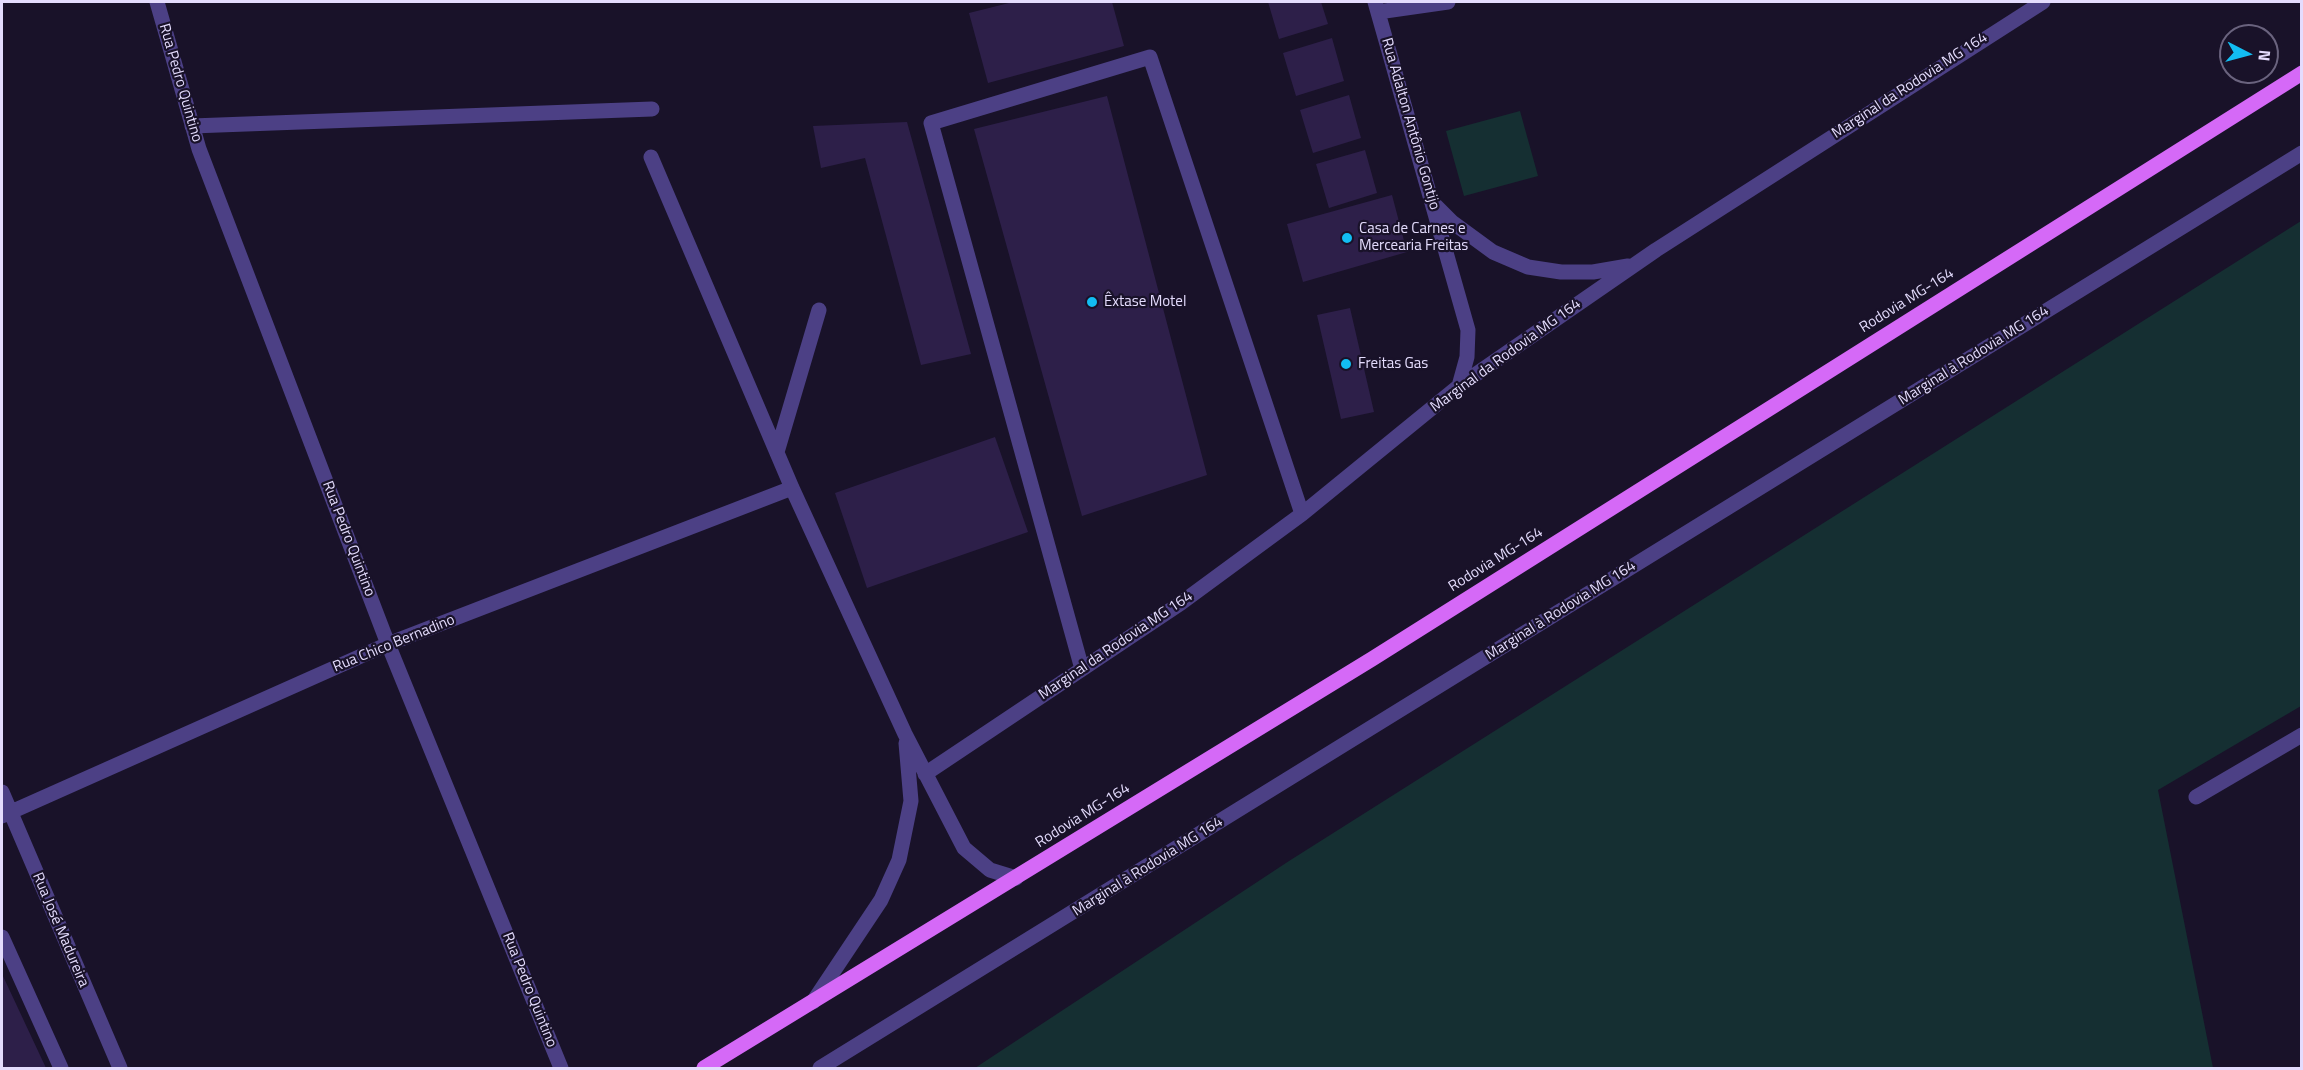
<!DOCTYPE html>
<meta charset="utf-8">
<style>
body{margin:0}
#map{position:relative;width:2303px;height:1070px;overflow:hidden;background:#191229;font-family:"Titillium Web",sans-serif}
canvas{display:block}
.frame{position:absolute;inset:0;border:3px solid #e4dcfd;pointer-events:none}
.north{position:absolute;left:2219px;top:24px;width:60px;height:60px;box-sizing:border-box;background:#191229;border:2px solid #6a637e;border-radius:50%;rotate:96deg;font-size:16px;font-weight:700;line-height:24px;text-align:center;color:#e4dcfd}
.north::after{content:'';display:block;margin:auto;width:21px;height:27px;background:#12bdf2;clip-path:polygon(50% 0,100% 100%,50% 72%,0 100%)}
</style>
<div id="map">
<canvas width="2303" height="1070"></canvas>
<div class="frame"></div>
<div class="north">N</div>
</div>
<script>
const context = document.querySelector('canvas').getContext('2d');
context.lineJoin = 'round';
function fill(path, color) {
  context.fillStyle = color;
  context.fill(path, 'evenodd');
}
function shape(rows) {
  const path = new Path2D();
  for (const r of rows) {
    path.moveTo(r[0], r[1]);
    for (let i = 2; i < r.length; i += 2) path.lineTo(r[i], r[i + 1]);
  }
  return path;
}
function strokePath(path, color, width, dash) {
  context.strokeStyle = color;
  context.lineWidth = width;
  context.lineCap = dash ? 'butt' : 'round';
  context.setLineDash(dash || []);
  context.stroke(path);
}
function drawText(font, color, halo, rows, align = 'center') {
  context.font = font + ' "Titillium Web",sans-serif';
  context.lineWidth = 4.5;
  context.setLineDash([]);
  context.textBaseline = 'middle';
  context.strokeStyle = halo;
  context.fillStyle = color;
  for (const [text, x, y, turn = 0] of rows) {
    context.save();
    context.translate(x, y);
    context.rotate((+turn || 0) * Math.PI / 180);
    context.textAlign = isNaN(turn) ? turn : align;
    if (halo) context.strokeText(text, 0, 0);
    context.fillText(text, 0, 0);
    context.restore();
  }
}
const green = shape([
 [1520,111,1538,176,1464,196,1446,131],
 [2301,221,2301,706,2158,790,2213,1068,975,1068,1289,861]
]);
const building = shape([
 [1013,2,1112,2,1124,46,988,83,969,13],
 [1268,2,1321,2,1328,24,1279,39],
 [1332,38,1344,81,1296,96,1283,53],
 [1349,95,1361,138,1313,153,1300,110],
 [1107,96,1207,475,1082,516,974,129],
 [907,122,971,354,921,365,865,158,821,168,813,126],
 [1365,150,1377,193,1329,208,1316,164],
 [1392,195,1407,252,1303,282,1287,224],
 [1350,308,1374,412,1341,419,1317,315],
 [995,437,1028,532,867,588,835,493],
 [2,974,46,1068,2,1068]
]);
const minor = shape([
 [157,2,199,149,388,644,561,1068],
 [1375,2,1468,330,1467,357,1459,386],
 [1378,12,1448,2],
 [192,126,652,109],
 [651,157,792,488,905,734,964,848,990,870,1016,878],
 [1434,204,1452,222,1493,252,1528,267,1561,272,1593,272,1628,266],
 [777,452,819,310],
 [1082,669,931,123,1150,57,1302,514],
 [925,774,1181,603,1302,514,1459,386,1656,250,2043,2],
 [2,792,120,1068],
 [2196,797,2302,735],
 [2,816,388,644,792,488],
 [2,937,61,1068],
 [813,1002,881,900,899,860,911,801,906,743],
 [820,1068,2302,153]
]);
const major = shape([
 [704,1068,1372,659,2302,73]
]);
const markers = [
 [1347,238,6,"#12bdf2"],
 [1092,302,6,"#12bdf2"],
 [1346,364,6,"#12bdf2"]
];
const streetNames = [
 ["Rua Pedro Quintino",180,83,74],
 ["Marginal da Rodovia MG 164",1910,86,-33],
 ["Rua Adalton Antônio Gontijo",1410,124,74],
 ["Rodovia MG-164",1907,301,-32],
 ["Marginal da Rodovia MG 164",1506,356,-36],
 ["Marginal à Rodovia MG 164",1974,356,-32],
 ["Rua Pedro Quintino",348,539,69],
 ["Rodovia MG-164",1496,560,-32],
 ["Marginal à Rodovia MG 164",1561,611,-32],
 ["Rua Chico Bernadino",394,644,-22],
 ["Marginal da Rodovia MG 164",1116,646,-34],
 ["Rodovia MG-164",1083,816,-32],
 ["Marginal à Rodovia MG 164",1148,867,-32],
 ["Rua José Madureira",60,930,67],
 ["Rua Pedro Quintino",529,990,68]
];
const poiNames = [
 ["Casa de Carnes e",1359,229],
 ["Mercearia Freitas",1359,246],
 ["Êxtase Motel",1104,302],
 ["Freitas Gas",1358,364]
];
fill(green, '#152f32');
fill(building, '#2d1f49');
strokePath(minor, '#4c4085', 15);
strokePath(major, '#d569f7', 15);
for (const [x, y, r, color] of markers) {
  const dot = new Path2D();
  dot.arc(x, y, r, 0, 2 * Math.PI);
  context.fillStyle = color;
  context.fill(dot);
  strokePath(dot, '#191229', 2);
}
drawText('15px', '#e4dcfd', '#191229', streetNames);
drawText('15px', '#e4dcfd', '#191229', poiNames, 'left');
</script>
